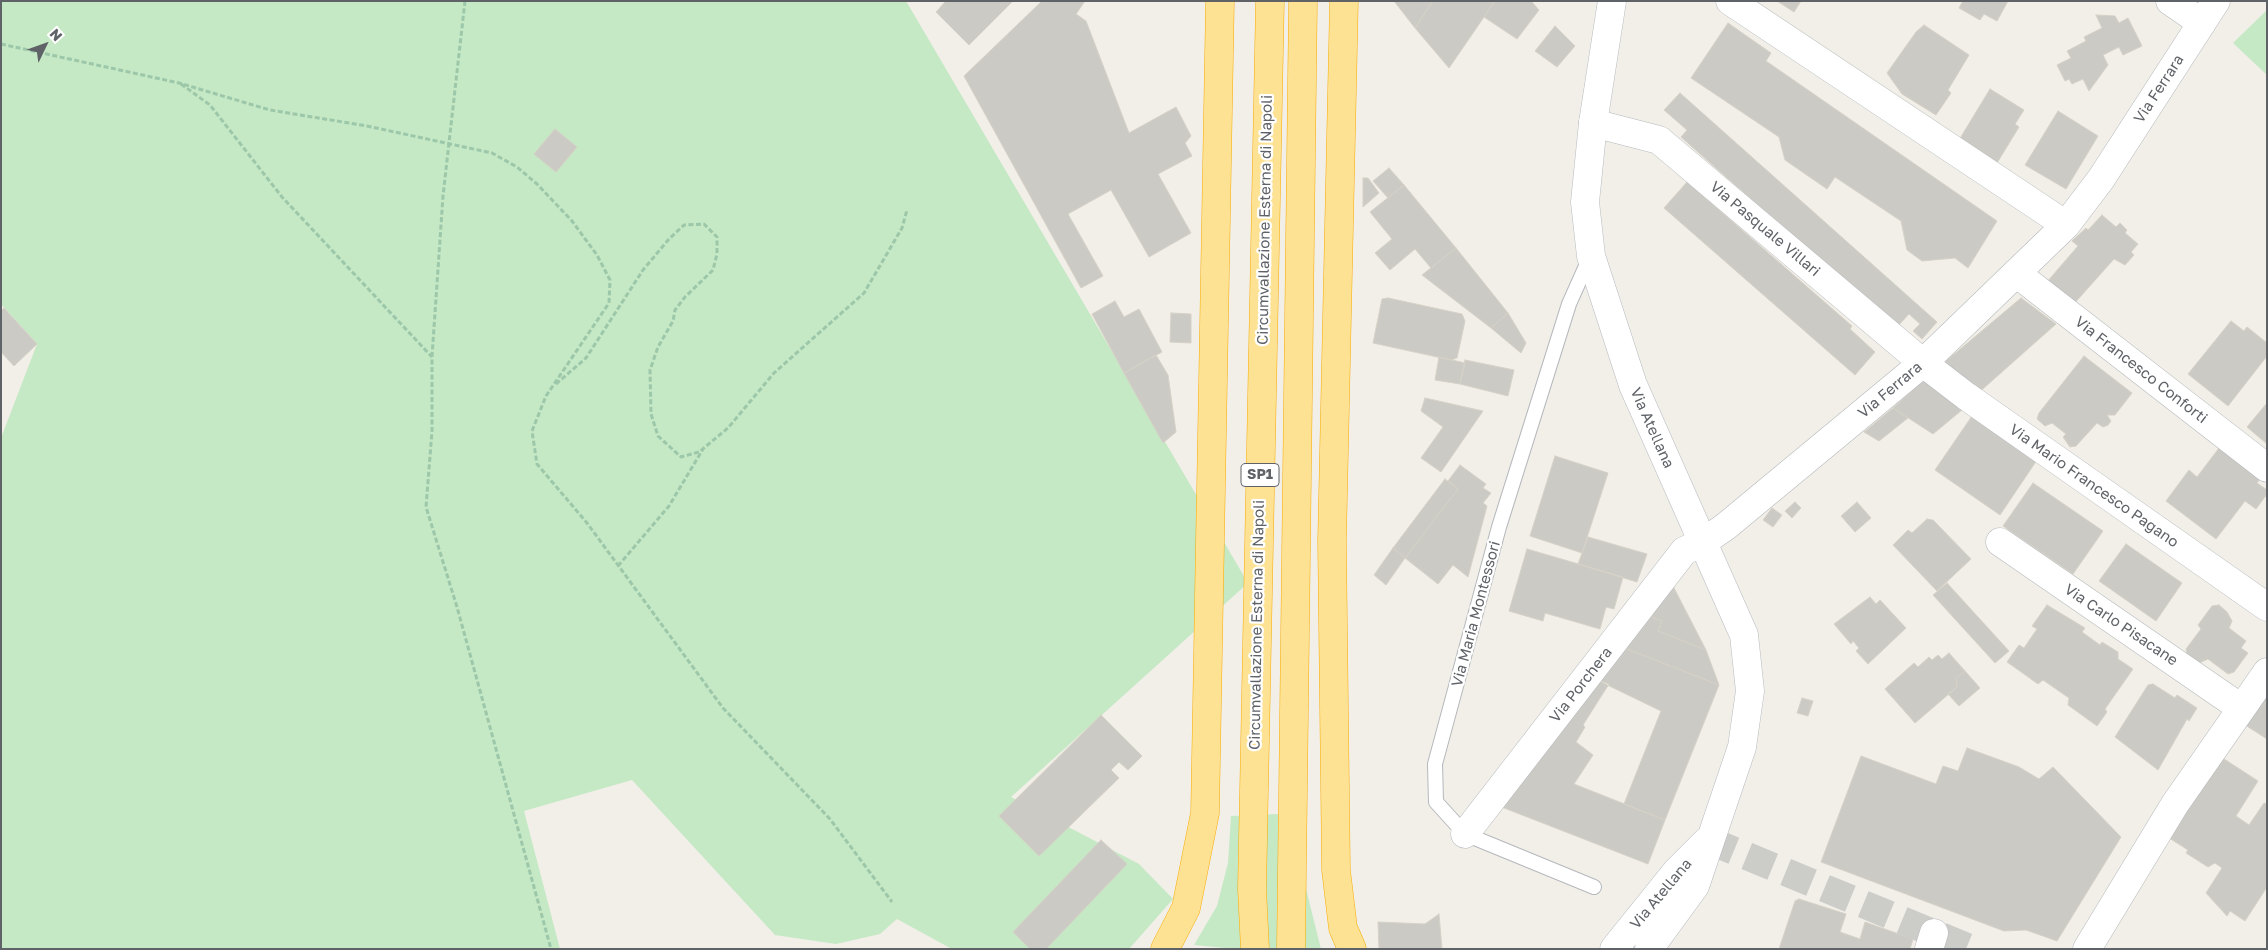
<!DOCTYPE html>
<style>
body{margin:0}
#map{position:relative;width:2268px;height:950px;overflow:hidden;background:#f1efe8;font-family:"Golos Text",sans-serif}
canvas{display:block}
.frame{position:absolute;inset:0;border:2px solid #5f6368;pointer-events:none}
.north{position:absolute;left:20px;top:20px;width:50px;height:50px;-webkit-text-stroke:4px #fff;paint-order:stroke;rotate:48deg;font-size:14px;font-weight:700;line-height:20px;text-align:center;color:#5f6368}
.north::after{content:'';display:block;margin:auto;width:18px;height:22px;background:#5f6368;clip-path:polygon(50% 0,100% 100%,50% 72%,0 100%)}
</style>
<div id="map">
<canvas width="2268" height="950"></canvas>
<div class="frame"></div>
<div class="north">N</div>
</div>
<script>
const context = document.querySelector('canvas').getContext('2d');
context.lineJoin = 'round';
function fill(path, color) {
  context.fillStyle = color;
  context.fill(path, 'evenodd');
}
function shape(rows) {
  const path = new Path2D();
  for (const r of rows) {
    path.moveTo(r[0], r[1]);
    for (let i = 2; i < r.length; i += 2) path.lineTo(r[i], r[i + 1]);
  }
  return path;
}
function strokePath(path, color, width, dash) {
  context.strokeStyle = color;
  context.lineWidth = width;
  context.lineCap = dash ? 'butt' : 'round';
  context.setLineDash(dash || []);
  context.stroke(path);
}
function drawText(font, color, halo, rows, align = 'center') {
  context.font = font + ' "Golos Text",sans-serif';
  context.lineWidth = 4.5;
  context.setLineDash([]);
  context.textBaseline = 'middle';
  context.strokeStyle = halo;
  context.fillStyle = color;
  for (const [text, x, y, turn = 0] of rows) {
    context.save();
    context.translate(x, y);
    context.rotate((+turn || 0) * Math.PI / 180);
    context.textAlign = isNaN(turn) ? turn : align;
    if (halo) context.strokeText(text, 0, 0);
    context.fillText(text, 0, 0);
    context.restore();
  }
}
const green = shape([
 [1,1,906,1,1248,583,1011,797,1139,864,1173,899,1129,949,952,949,897,919,880,934,836,944,775,935,632,780,524,811,560,949,1,949,1,438,37,344,1,304],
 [2267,10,2267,75,2233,43],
 [1300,813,1301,857,1307,893,1321,949,1236,949,1194,945,1217,906,1228,863,1231,816]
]);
const building = shape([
 [946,1,1013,1,969,45,936,12,946,1],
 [1042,1,1085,1,1076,14,1086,21,1129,133,1176,107,1191,136,1185,143,1192,156,1158,174,1191,233,1149,257,1111,190,1068,214,1103,276,1081,288,964,76,1042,1],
 [1394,1,1433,1,1415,28,1394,1],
 [1433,1,1495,1,1449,68,1415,28,1433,1],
 [1495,1,1531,1,1539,10,1517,39,1484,17,1495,1],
 [1777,1,1801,1,1794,12,1777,1],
 [1963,1,2008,1,1997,21,1984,14,1980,20,1959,8,1963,1],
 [2096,15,2115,16,2119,23,2128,18,2142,46,2123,55,2119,47,2103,55,2108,65,2089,91,2083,79,2072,84,2069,79,2065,81,2057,65,2071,58,2067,51,2086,41,2084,37,2102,28,2096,15],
 [1728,23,1771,53,1766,61,1997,221,1968,268,1955,258,1922,261,1907,250,1901,221,1835,177,1827,189,1785,160,1779,137,1691,78,1728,23],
 [1924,25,1969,55,1948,90,1951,93,1936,115,1902,94,1887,73,1916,32,1924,25],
 [1555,26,1575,46,1557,67,1535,51,1555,26],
 [1990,89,2024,110,2015,124,2019,127,1997,163,1959,140,1990,89],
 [1680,93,1937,322,1922,339,1913,331,1920,324,1909,314,1896,328,1681,137,1687,130,1664,110,1680,93],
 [2058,111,2098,136,2066,189,2025,165,2058,111],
 [555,129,577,147,556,172,534,154,555,129],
 [1389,168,1404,185,1388,198,1373,181,1389,168],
 [1363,178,1368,178,1379,193,1363,207,1363,178],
 [1687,182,1852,326,1850,329,1875,352,1855,375,1664,208,1687,182],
 [1404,185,1456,248,1431,268,1415,249,1390,270,1375,253,1392,239,1370,212,1404,185],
 [2102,215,2116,227,2120,223,2127,230,2125,233,2138,244,2131,252,2134,255,2125,265,2114,259,2072,306,2046,283,2078,246,2072,241,2086,228,2088,230,2102,215],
 [1456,248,1508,313,1491,328,1422,275,1456,248],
 [1388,298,1462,314,1465,321,1457,358,1451,360,1373,343,1382,299,1388,298],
 [2021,298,2056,324,1976,395,1944,368,1946,361,2021,298],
 [1115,301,1124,317,1139,309,1162,352,1124,373,1092,314,1115,301],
 [4,308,37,344,14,366,1,352,1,311,4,308],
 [1171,313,1191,314,1191,343,1170,342,1171,313],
 [1508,313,1526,343,1521,353,1491,328,1508,313],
 [2231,321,2244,331,2247,327,2267,343,2267,356,2228,406,2188,374,2231,321],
 [1156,355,1168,375,1176,432,1163,443,1124,373,1156,355],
 [2084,356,2132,393,2115,415,2107,415,2111,421,2108,425,2103,427,2097,423,2076,446,2070,447,2063,437,2066,434,2052,423,2045,426,2037,419,2039,413,2084,356],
 [1439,357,1465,363,1460,384,1435,380,1439,357],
 [1465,360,1514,370,1508,396,1460,384,1465,360],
 [1926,378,1968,405,1933,434,1893,408,1926,378],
 [1425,398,1483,411,1441,472,1421,458,1443,427,1421,411,1425,398],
 [2267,403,2267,444,2247,427,2267,403],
 [1893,408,1908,418,1879,441,1864,432,1893,408],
 [1972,416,2037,460,2000,515,1935,470,1972,416],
 [2219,448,2260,479,2257,483,2267,490,2267,494,2256,509,2245,501,2216,539,2166,501,2189,470,2197,477,2219,448],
 [1555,456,1608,473,1582,553,1530,536,1555,456],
 [1460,465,1486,484,1483,488,1491,493,1483,503,1487,506,1468,577,1453,565,1438,584,1405,558,1458,489,1448,481,1460,465],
 [1445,479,1458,489,1405,558,1393,548,1445,479],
 [2033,483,2103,531,2073,574,2003,526,2033,483],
 [1795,502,1801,508,1792,518,1785,511,1795,502],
 [1857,502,1871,518,1855,532,1841,516,1857,502],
 [1772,508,1782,515,1773,527,1763,520,1772,508],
 [1927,519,1933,520,1971,559,1937,591,1893,545,1908,530,1912,533,1927,519],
 [1588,537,1647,554,1637,582,1578,564,1588,537],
 [2126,544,2182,583,2156,621,2099,581,2126,544],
 [1393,548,1405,558,1386,585,1374,575,1393,548],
 [1527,549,1623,577,1614,609,1606,607,1600,629,1545,613,1543,621,1509,611,1527,549],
 [1947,583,2009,651,1995,663,1933,595,1947,583],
 [1674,588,1706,650,1658,631,1662,621,1647,615,1674,588],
 [1870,597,1876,604,1880,600,1906,628,1868,664,1856,651,1859,648,1853,641,1851,644,1834,624,1870,597],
 [2047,605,2085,628,2082,632,2100,645,2102,642,2118,652,2118,659,2133,669,2105,709,2107,712,2097,726,2068,705,2069,698,2043,680,2038,684,2007,662,2019,645,2024,648,2037,629,2032,626,2047,605],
 [2219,605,2227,612,2232,621,2229,628,2246,641,2241,648,2248,653,2234,672,2228,674,2208,659,2199,663,2187,654,2186,649,2201,629,2198,625,2212,606,2219,605],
 [1647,615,1662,621,1658,631,1706,650,1719,685,1622,647,1647,615],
 [1622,647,1719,685,1665,820,1624,804,1661,711,1595,679,1622,647],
 [1949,653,1965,671,1956,678,1957,687,1915,723,1885,689,1914,663,1918,667,1929,657,1932,660,1938,655,1942,659,1949,653],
 [1965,671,1980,688,1959,706,1948,694,1957,687,1956,678,1965,671],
 [1595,679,1609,684,1583,725,1585,727,1576,742,1593,755,1574,784,1665,820,1648,864,1499,806,1595,679],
 [2153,684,2175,698,2177,695,2197,708,2189,721,2187,719,2158,770,2115,737,2148,685,2153,684],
 [2267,685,2267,739,2242,723,2267,685],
 [1802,698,1813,701,1808,716,1797,713,1802,698],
 [1101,715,1142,756,1128,770,1119,762,1111,770,1119,778,1039,856,999,816,1101,715],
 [1967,748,2019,767,2039,779,2053,767,2121,837,2057,941,2026,930,2004,931,1821,862,1861,756,1936,784,1943,766,1958,771,1967,748],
 [2218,755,2258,781,2236,816,2249,825,2264,803,2267,804,2267,887,2245,921,2230,911,2227,916,2206,893,2222,868,2215,863,2208,867,2186,853,2188,850,2166,836,2218,755],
 [1101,840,1127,864,1046,949,1030,949,1013,932,1101,840],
 [1799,899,1846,914,1840,932,1860,939,1865,922,1913,939,1910,949,1779,949,1795,901,1799,899],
 [1439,914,1442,949,1379,949,1378,922,1425,924,1439,914]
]);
const streetTunnel = shape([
 [1708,840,1972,949]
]);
const path = shape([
 [465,1,443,196,432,357,432,431,426,507,457,607,551,949],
 [1,44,179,83,270,110,367,126,492,153,517,167,537,184,572,221,597,255,610,280,609,303,546,396,532,431,537,464,587,523,723,708,830,819,892,902],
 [181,84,210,105,282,197,432,357],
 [556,384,586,358,643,270,669,239,684,225,704,224,717,237,717,254,713,270,685,297,675,310,673,321,658,347,650,370,651,414,658,436,681,457,699,452,728,428,774,373,864,293,902,228,907,210],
 [618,566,669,506,703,449]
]);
const lane = shape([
 [1590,257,1569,304,1499,527,1435,764,1436,802,1465,834,1594,887]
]);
const street = shape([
 [1730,1,2066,225],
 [2170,1,2202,23],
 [1593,123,1659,140,1923,363,1966,396,2267,607],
 [2016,273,2267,468],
 [2000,542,2241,708],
 [1465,834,1684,551,1703,542,1725,527,1923,363,2066,225,2101,179,2216,1],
 [1929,949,1934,933],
 [2087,949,2175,804,2267,672]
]);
const secondary = shape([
 [1612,1,1593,123,1585,202,1591,256,1633,385,1744,635,1750,691,1742,747,1695,886,1649,949],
 [1614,949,1676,872,1707,841]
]);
const highway = shape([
 [1344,1,1332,541,1336,870,1343,928,1352,949],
 [1165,949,1186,908,1205,813,1220,1],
 [1255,949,1252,889,1270,1],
 [1291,949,1303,1]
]);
const shields = [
 [1260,475,38]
];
const shieldNames = [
 ["SP1",1260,475]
];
const streetNames = [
 ["Via Ferrara",2159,89,-57],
 ["Circumvallazione Esterna di Napoli",1265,220,-89],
 ["Via Pasquale Villari",1765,229,40],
 ["Via Francesco Conforti",2141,370,38],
 ["Via Ferrara",1890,390,-40],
 ["Via Atellana",1652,428,66],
 ["Via Mario Francesco Pagano",2094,486,35],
 ["Via Maria Montessori",1476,614,-75],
 ["Circumvallazione Esterna di Napoli",1257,625,-89],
 ["Via Carlo Pisacane",2121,625,34],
 ["Via Porchera",1581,685,-52],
 ["Via Atellana",1661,894,-50]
];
fill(green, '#c5e8c5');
fill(building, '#cccac5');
strokePath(building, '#d6d1c6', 1);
strokePath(streetTunnel, '#ccccc8', 28, [28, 14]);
strokePath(lane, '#b5b8bc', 16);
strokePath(street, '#b5b8bc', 29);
strokePath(secondary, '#b6babf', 29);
strokePath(highway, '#f9ab00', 29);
strokePath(path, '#9cc7a9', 3, [5, 2.5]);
strokePath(lane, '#fff', 14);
strokePath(street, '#fff', 28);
strokePath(secondary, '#fff', 28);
strokePath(highway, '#fde293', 28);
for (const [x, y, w] of shields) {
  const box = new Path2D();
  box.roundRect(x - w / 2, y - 11.5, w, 23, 4);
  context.fillStyle = '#fff';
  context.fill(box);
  strokePath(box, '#5f6368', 1);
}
drawText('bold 14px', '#5f6368', null, shieldNames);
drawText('15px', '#5f6368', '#fff', streetNames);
</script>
